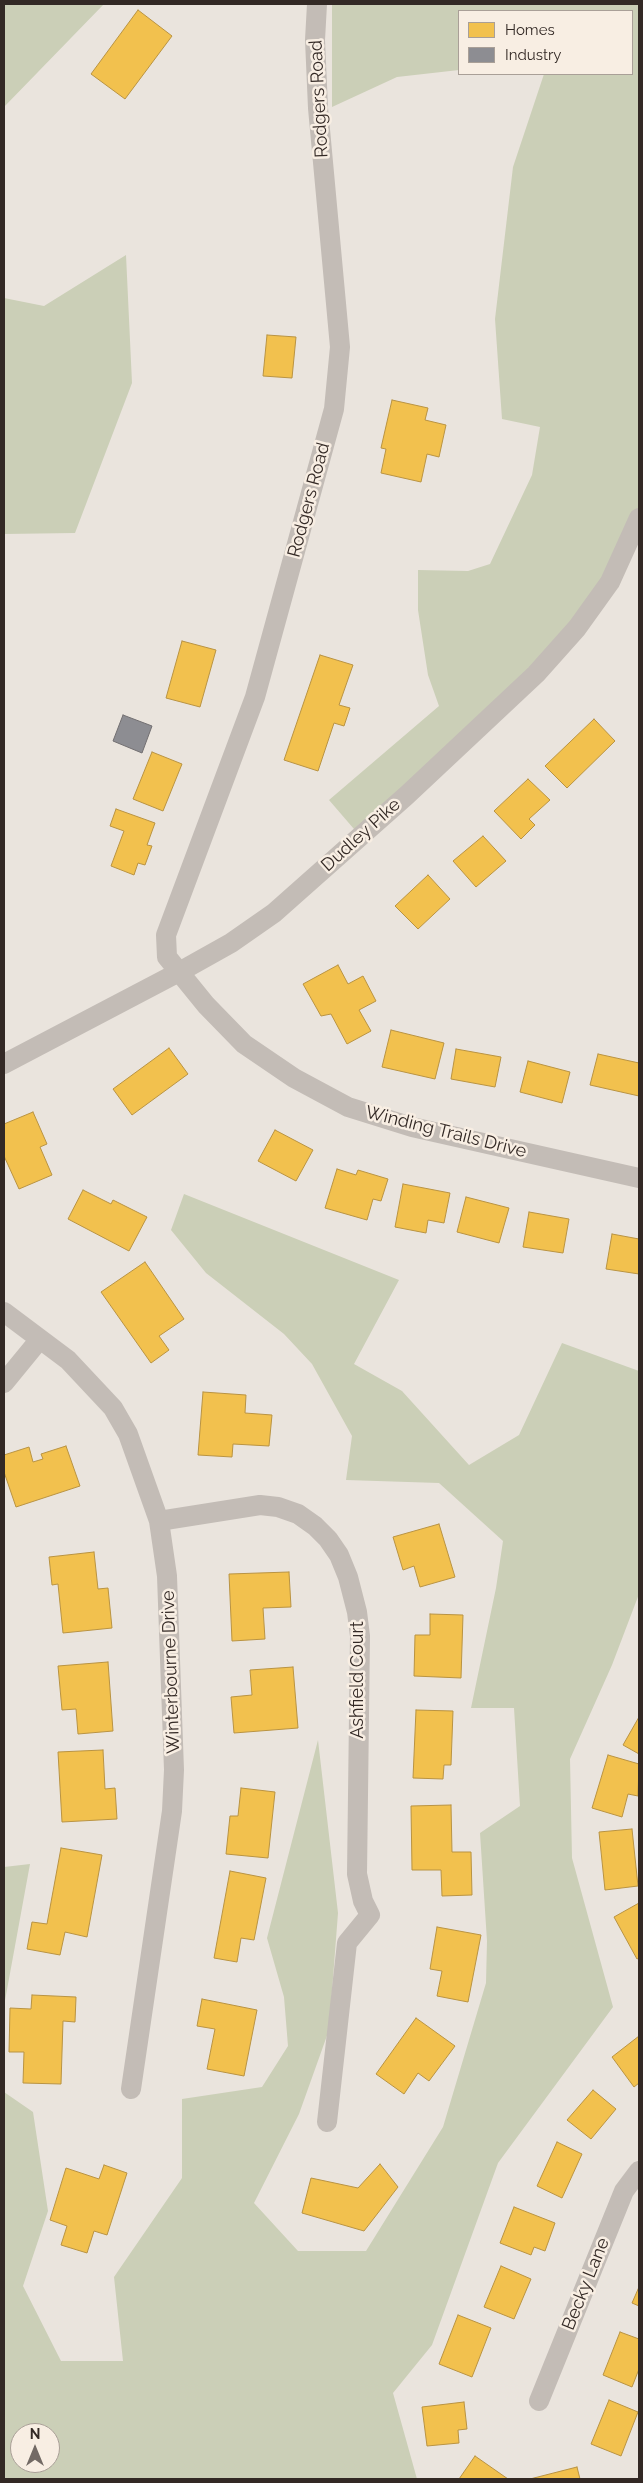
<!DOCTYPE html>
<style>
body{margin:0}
#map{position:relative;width:643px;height:2483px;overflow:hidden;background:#eae4dd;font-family:Raleway,sans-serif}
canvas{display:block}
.frame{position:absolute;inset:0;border:5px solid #332925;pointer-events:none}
.legend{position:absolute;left:458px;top:10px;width:175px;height:65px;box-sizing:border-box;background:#f8eee3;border:1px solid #a99f97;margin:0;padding:6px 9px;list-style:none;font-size:15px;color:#332925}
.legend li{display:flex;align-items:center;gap:10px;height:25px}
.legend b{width:25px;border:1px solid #a99f97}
.north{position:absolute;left:10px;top:2423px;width:50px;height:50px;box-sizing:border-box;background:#f8eee3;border:1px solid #a99f97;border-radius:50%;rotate:0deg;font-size:14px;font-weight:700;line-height:20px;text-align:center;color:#332925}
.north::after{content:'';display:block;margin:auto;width:18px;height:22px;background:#736a65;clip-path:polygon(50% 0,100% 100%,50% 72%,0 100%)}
</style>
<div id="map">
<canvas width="643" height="2483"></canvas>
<div class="frame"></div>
<ul class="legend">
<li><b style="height:14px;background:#f2c14e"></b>Homes</li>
<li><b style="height:14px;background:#8d8d92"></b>Industry</li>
</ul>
<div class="north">N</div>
</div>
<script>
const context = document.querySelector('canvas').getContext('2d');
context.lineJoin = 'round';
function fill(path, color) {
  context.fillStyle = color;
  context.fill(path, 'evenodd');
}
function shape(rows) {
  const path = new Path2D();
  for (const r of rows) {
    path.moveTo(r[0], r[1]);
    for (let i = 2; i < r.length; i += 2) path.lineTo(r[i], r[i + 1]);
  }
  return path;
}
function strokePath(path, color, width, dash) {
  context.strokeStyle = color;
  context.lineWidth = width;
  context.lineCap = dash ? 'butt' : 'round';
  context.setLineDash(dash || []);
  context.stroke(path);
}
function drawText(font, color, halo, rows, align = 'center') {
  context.font = font + ' Raleway,sans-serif';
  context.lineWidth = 5;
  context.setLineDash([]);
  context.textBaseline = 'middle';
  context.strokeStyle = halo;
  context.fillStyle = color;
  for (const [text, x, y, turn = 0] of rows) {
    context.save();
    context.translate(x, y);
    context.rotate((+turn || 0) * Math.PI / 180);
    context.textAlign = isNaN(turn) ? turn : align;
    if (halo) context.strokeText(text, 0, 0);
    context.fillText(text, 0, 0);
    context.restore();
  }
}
const green = shape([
 [4,4,104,4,4,107],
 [332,4,639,4,639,518,577,628,360,836,329,800,439,706,428,675,418,610,418,570,468,571,490,564,532,475,540,427,502,419,495,319,513,167,544,74,632,74,632,11,459,11,459,70,397,77,332,107],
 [126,255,132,383,75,533,4,534,4,298,44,306],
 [184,1194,399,1280,354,1364,402,1391,469,1465,519,1435,562,1343,639,1371,639,1594,612,1665,570,1759,572,1858,613,2007,498,2163,432,2345,393,2393,417,2479,4,2479,4,2092,33,2112,48,2211,23,2286,61,2361,123,2361,114,2277,182,2178,182,2099,262,2087,288,2046,284,1997,267,1938,318,1740,338,1913,329,2030,299,2114,254,2203,298,2251,366,2251,443,2127,486,1983,487,1941,480,1833,520,1806,514,1708,471,1708,496,1588,503,1541,439,1483,346,1480,352,1436,312,1364,284,1334,206,1273,171,1230],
 [20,2433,50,2433,50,2463,20,2463],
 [30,1864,4,2006,4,1867]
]);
const homes = shape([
 [138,10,172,36,125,99,91,74,138,10],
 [267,335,296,337,292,378,263,376,267,335],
 [392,400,428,408,425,420,446,425,439,457,427,454,421,482,381,473,386,449,381,448,392,400],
 [182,641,216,650,200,707,166,698,182,641],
 [320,655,353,665,339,705,350,708,344,726,334,723,318,771,284,760,320,655],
 [594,719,615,741,567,788,545,766,594,719],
 [152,752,182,764,163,811,133,799,152,752],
 [528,779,550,800,529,819,535,825,521,839,494,811,528,779],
 [116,809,155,823,147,845,152,846,145,865,138,863,134,875,111,866,124,831,110,826,116,809],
 [483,836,506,861,476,887,453,861,483,836],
 [428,875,450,899,418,929,395,906,428,875],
 [338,965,348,984,363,976,376,1001,359,1010,371,1031,347,1044,331,1014,321,1016,303,984,338,965],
 [391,1030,444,1043,435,1079,382,1067,391,1030],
 [169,1048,188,1074,132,1115,113,1089,169,1048],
 [456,1049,501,1057,495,1087,451,1079,456,1049],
 [598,1054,639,1063,639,1096,590,1085,598,1054],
 [528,1061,570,1072,562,1103,520,1092,528,1061],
 [33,1112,47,1144,40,1147,52,1175,19,1189,4,1156,4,1124,33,1112],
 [275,1130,313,1150,296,1181,258,1161,275,1130],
 [337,1169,356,1175,358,1170,388,1179,381,1201,373,1199,367,1220,325,1208,337,1169],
 [403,1184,450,1193,444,1223,428,1220,426,1233,395,1227,403,1184],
 [83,1190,111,1204,113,1200,147,1217,129,1251,68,1219,83,1190],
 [466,1197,509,1208,499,1243,457,1232,466,1197],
 [529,1212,569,1219,563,1253,523,1247,529,1212],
 [612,1234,639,1239,639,1274,606,1269,612,1234],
 [145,1262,184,1319,159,1336,169,1350,151,1363,101,1292,145,1262],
 [203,1392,246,1395,245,1413,272,1415,269,1446,233,1444,232,1457,198,1455,203,1392],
 [66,1446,80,1486,16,1507,4,1472,4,1455,29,1447,33,1462,43,1459,41,1454,66,1446],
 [439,1524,455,1577,420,1587,414,1566,403,1570,393,1537,439,1524],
 [94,1552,98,1589,108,1588,112,1628,63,1633,58,1584,52,1585,49,1557,94,1552],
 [289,1572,291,1607,263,1608,265,1639,232,1641,229,1574,289,1572],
 [430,1614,463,1615,461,1678,414,1676,415,1635,430,1635,430,1614],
 [108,1662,113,1731,78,1734,76,1709,62,1710,58,1666,108,1662],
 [293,1667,298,1728,234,1733,231,1697,252,1695,250,1670,293,1667],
 [416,1710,453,1711,451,1765,444,1765,443,1779,413,1778,416,1710],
 [639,1717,639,1754,623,1745,639,1717],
 [103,1750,105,1789,115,1788,117,1819,62,1822,58,1752,103,1750],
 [608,1755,639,1764,638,1796,628,1794,622,1817,592,1808,608,1755],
 [241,1788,275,1792,268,1858,226,1854,230,1816,238,1816,241,1788],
 [451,1805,452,1852,471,1852,472,1895,442,1896,441,1870,412,1870,411,1806,451,1805],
 [632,1829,638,1886,605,1890,599,1832,632,1829],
 [61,1848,102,1855,87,1937,65,1932,60,1955,27,1949,32,1922,47,1924,61,1848],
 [230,1871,266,1878,254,1940,241,1938,237,1962,214,1958,230,1871],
 [639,1903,639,1958,637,1959,614,1917,639,1903],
 [437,1927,481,1935,468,2002,437,1996,442,1971,430,1969,437,1927],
 [32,1995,76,1997,75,2022,63,2021,61,2084,23,2083,24,2052,9,2052,10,2008,31,2009,32,1995],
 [202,1999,257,2010,244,2076,207,2069,215,2029,197,2026,202,1999],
 [416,2018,455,2046,429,2081,418,2073,404,2094,376,2074,416,2018],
 [639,2036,639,2083,634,2087,612,2057,639,2036],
 [593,2090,616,2109,591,2139,567,2120,593,2090],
 [557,2142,582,2154,562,2198,537,2186,557,2142],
 [380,2164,398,2187,364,2231,302,2213,311,2178,358,2188,380,2164],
 [104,2165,127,2173,107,2235,94,2231,87,2253,61,2245,67,2226,50,2220,66,2168,99,2179,104,2165],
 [514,2207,555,2223,545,2251,534,2247,531,2255,500,2243,514,2207],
 [501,2266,531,2279,514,2319,484,2307,501,2266],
 [639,2287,639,2306,632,2303,639,2287],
 [458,2315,491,2328,472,2377,439,2364,458,2315],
 [620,2332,639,2339,639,2369,632,2387,603,2375,620,2332],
 [609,2400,638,2412,621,2456,591,2444,609,2400],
 [464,2402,467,2429,458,2430,459,2443,427,2446,422,2407,464,2402],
 [475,2456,508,2479,459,2479,475,2456],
 [577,2467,580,2479,530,2479,577,2467]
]);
const industry = shape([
 [123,715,152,726,142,753,113,741,123,715]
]);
const minor = shape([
 [317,4,315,40,318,108,340,347,334,409,255,697,166,935,167,957,206,1005,244,1044,294,1078,348,1107,412,1127,639,1178],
 [4,1064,181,971,231,943,274,913,407,795,536,674,577,628,610,582,639,518],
 [4,1312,68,1360,113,1408,128,1434,159,1521,167,1576,174,1770,172,1811,131,2089],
 [4,1383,40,1339],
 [159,1521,260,1505,278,1507,298,1514,315,1526,328,1539,339,1555,348,1577,357,1612,360,1636,357,1874,363,1901,370,1915,347,1943,327,2122],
 [539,2401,624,2191,639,2171]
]);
const streetNames = [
 ["Rodgers Road",319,99,-93],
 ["Rodgers Road",309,500,-75],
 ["Dudley Pike",361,835,-42],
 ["Winding Trails Drive",446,1132,14],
 ["Winterbourne Drive",171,1672,-92],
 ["Ashfield Court",358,1680,-90],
 ["Becky Lane",586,2284,-68]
];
fill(green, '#cbcfb7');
fill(homes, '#f2c14e');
strokePath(homes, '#b99342', 1);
fill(industry, '#8d8d92');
strokePath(industry, '#726f71', 1);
strokePath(minor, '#c3bcb6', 20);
drawText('18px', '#332925', '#f8eee3', streetNames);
</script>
